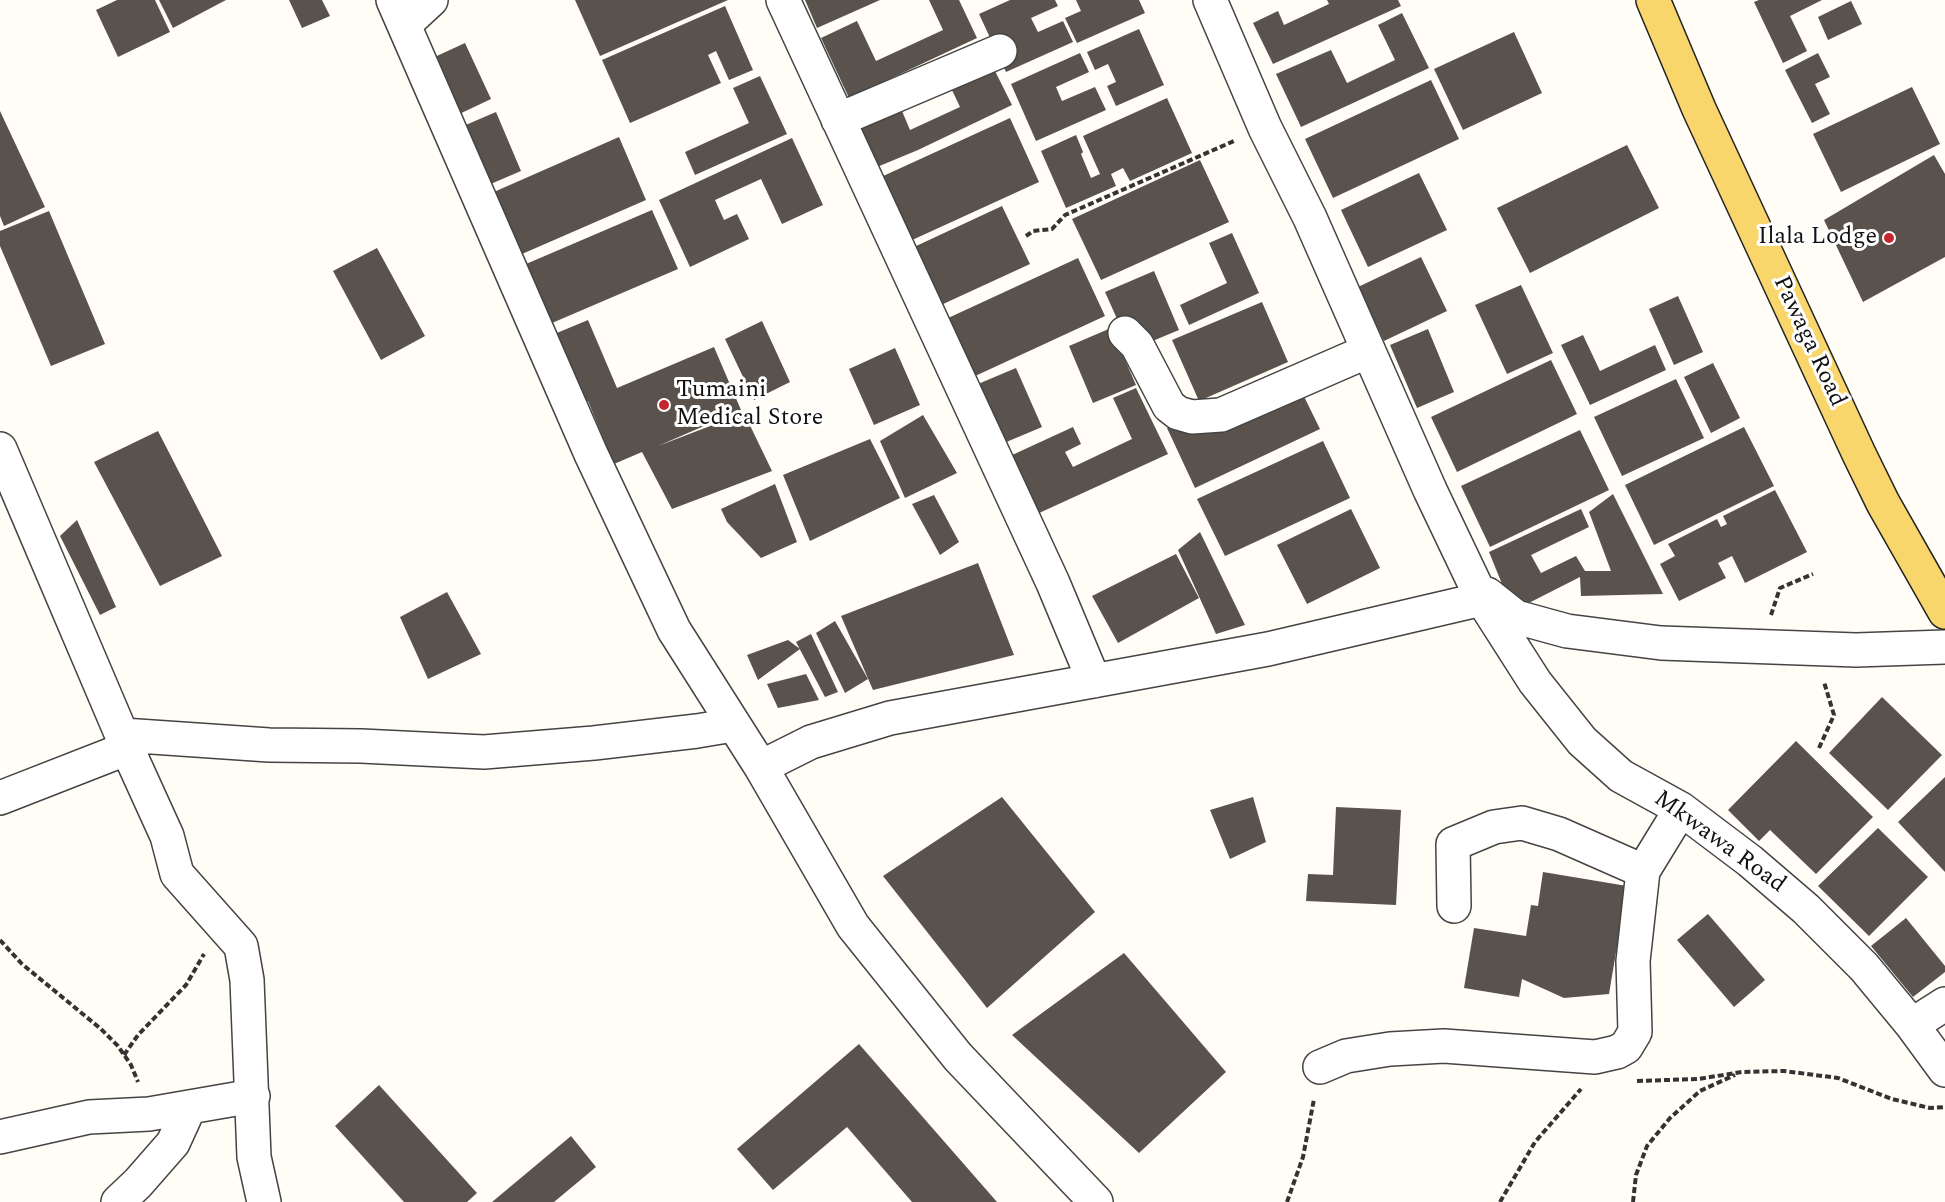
<!DOCTYPE html>
<style>
body{margin:0}
canvas{display:block;background:#fffdf5}
</style>
<canvas width="1945" height="1202"></canvas>
<script>
const context = document.querySelector('canvas').getContext('2d');
context.lineJoin = 'round';
function fill(path, color) {
  context.fillStyle = color;
  context.fill(path, 'evenodd');
}
function shape(rows) {
  const path = new Path2D();
  for (const r of rows) {
    path.moveTo(r[0], r[1]);
    for (let i = 2; i < r.length; i += 2) path.lineTo(r[i], r[i + 1]);
  }
  return path;
}
function strokePath(path, color, width, dash) {
  context.strokeStyle = color;
  context.lineWidth = width;
  context.lineCap = dash ? 'butt' : 'round';
  context.setLineDash(dash || []);
  context.stroke(path);
}
function drawText(font, color, halo, rows, align = 'center') {
  context.font = font + ' Spectral,serif';
  context.lineWidth = 6;
  context.setLineDash([]);
  context.textBaseline = 'middle';
  context.strokeStyle = halo;
  context.fillStyle = color;
  for (const [text, x, y, turn = 0] of rows) {
    context.save();
    context.translate(x, y);
    context.rotate((+turn || 0) * Math.PI / 180);
    context.textAlign = isNaN(turn) ? turn : align;
    if (halo) context.strokeText(text, 0, 0);
    context.fillText(text, 0, 0);
    context.restore();
  }
}
const building = shape([
 [117,0,155,0,170,32,118,57,96,10],
 [159,0,226,0,173,28],
 [289,0,322,0,330,16,302,28],
 [575,0,728,0,600,56],
 [805,0,880,0,817,28],
 [929,0,959,0,977,38,849,98,821,38,857,21,876,61,943,30],
 [1010,0,1055,0,1058,6,1031,18,1038,32,1063,21,1073,42,1006,72,979,14],
 [1076,0,1139,0,1145,13,1077,43,1065,18,1081,11],
 [1327,0,1398,0,1401,6,1273,64,1253,23,1278,11,1284,25,1329,4],
 [1759,0,1822,0,1790,16,1807,51,1783,63,1754,2],
 [1851,1,1862,24,1828,40,1818,17],
 [725,6,753,70,729,80,716,51,708,55,721,83,630,123,602,60],
 [1402,13,1429,68,1301,127,1276,74,1331,50,1347,83,1395,60,1378,25],
 [1139,29,1164,85,1116,106,1107,86,1116,82,1108,64,1095,70,1087,52],
 [1514,32,1542,93,1463,130,1434,69],
 [465,43,491,99,453,117,426,61],
 [986,53,1012,105,918,150,877,167,853,114],
 [951,88,960,107,910,130,902,111],
 [1080,53,1089,72,1056,87,1062,101,1095,87,1106,110,1036,141,1011,84],
 [1818,53,1830,77,1815,84,1830,114,1812,123,1785,70],
 [760,76,787,134,695,175,685,152,749,123,733,88],
 [1431,80,1459,139,1333,198,1305,139],
 [1912,87,1940,144,1841,192,1813,134],
 [1167,98,1192,153,1130,181,1123,168,1111,174,1116,186,1066,208,1041,151,1076,135,1083,152,1081,154,1091,178,1100,174,1083,136],
 [0,111,45,207,4,226,0,216],
 [496,112,521,171,479,189,454,130],
 [1010,118,1039,182,910,241,881,177],
 [619,137,646,200,522,254,509,223,501,227,487,195],
 [792,138,823,205,782,224,761,179,715,200,724,220,737,214,749,239,690,267,659,200],
 [1627,145,1659,208,1530,273,1497,208],
 [1934,155,1945,174,1945,257,1863,302,1824,220],
 [1200,160,1229,222,1101,280,1072,219],
 [1419,173,1447,230,1368,267,1341,210],
 [1002,206,1030,264,941,305,914,247],
 [652,210,678,269,545,326,519,267],
 [49,211,105,344,51,366,0,246,0,231],
 [1232,233,1259,293,1189,325,1180,305,1227,283,1209,243],
 [377,248,425,336,381,360,333,271],
 [1421,257,1447,311,1384,341,1358,287],
 [1078,258,1105,316,973,377,946,319],
 [1154,271,1179,330,1131,350,1105,292],
 [1521,285,1553,353,1507,374,1475,305],
 [1678,296,1703,352,1674,365,1649,309],
 [1262,302,1288,362,1199,401,1172,340],
 [588,320,617,388,714,347,741,410,658,446,744,413,772,471,672,509,642,452,614,464,588,401,577,406,552,335],
 [762,321,790,382,754,400,725,339],
 [1111,328,1136,385,1093,403,1069,346],
 [1428,329,1454,392,1417,408,1390,345],
 [1583,335,1600,371,1655,345,1666,370,1590,405,1561,345],
 [895,348,920,405,874,425,849,369],
 [1551,360,1577,414,1457,472,1431,417],
 [1713,363,1740,418,1711,433,1684,377],
 [1016,368,1042,427,1004,443,978,384],
 [1291,370,1320,429,1195,488,1167,428],
 [1676,379,1704,438,1622,476,1594,417],
 [1136,388,1168,454,1037,514,1010,456,1073,427,1081,444,1065,452,1073,467,1132,439,1113,398],
 [923,415,957,473,905,498,880,441],
 [1744,427,1774,486,1654,545,1625,485],
 [1580,430,1609,490,1490,547,1461,486],
 [158,431,222,556,160,586,94,462],
 [870,439,900,498,810,541,783,475],
 [1323,441,1350,498,1225,556,1197,499],
 [775,484,797,542,761,558,727,522,721,509],
 [1775,490,1807,552,1745,583,1732,556,1718,563,1726,578,1679,601,1660,564,1675,556,1668,544,1717,519,1721,527,1727,524,1723,516],
 [1613,494,1663,594,1581,596,1580,577,1513,611,1489,552,1581,509,1589,527,1531,555,1541,573,1576,556,1585,571,1611,571,1589,512],
 [934,495,959,542,940,555,912,504],
 [1351,509,1380,568,1307,604,1277,545],
 [77,520,116,607,100,615,60,536],
 [1200,532,1245,625,1216,634,1178,550],
 [1176,554,1199,598,1118,643,1092,596],
 [978,563,1014,655,873,690,841,616],
 [447,592,481,654,428,679,400,617],
 [835,621,868,679,845,693,816,633],
 [811,634,838,692,825,697,796,642],
 [788,640,800,649,758,680,747,655],
 [806,674,819,700,778,708,767,684],
 [1882,697,1942,755,1888,810,1829,753],
 [1796,741,1873,817,1816,874,1770,830,1759,841,1728,810],
 [1945,777,1945,872,1898,822],
 [1002,797,1095,912,987,1008,883,876],
 [1253,797,1266,842,1230,859,1210,810],
 [1336,807,1401,810,1396,905,1306,901,1308,874,1333,875],
 [1878,828,1928,877,1869,936,1818,886],
 [1543,872,1627,886,1609,994,1564,998,1522,979,1519,997,1464,988,1474,928,1526,936,1531,905,1538,906],
 [1708,914,1765,980,1734,1007,1677,940],
 [1906,918,1945,966,1945,972,1913,997,1871,946],
 [1124,953,1226,1072,1139,1153,1012,1035],
 [859,1044,997,1202,912,1202,847,1127,773,1190,737,1149],
 [379,1085,477,1193,467,1202,404,1202,335,1126],
 [571,1136,596,1167,554,1202,492,1202]
]);
const path = shape([
 [1026,236,1033,231,1052,229,1065,215,1234,141],
 [1771,615,1780,588,1813,574],
 [1819,748,1834,715,1824,682],
 [0,940,22,964,101,1029,118,1046,131,1065,138,1082],
 [124,1055,138,1035,186,985,204,954],
 [1637,1081,1698,1079,1742,1072,1784,1071,1838,1078,1892,1099,1930,1108,1945,1107],
 [1287,1202,1303,1157,1314,1099],
 [1500,1202,1535,1142,1581,1089],
 [1633,1202,1636,1175,1647,1146,1670,1118,1700,1091,1735,1075]
]);
const minor = shape([
 [393,0,591,454,674,630,761,767,853,926,958,1057,1096,1202],
 [783,0,1053,583,1094,681],
 [1210,0,1265,128,1310,218,1430,490,1482,599,1535,682,1582,741,1621,776,1681,809,1750,861,1806,909,1864,967,1912,1025,1945,1070],
 [404,25,431,0],
 [838,120,1000,51],
 [1125,333,1137,345,1169,406,1178,413,1192,417,1221,415,1368,351],
 [0,449,132,759,167,836,177,874,241,946,247,980,254,1157,264,1202],
 [1487,594,1516,617,1567,631,1661,643,1856,650,1945,647],
 [123,735,269,745,361,746,484,752,594,743,697,731,733,725],
 [761,767,811,742,890,718,1268,649,1482,599],
 [0,798,128,748],
 [1454,906,1453,844,1494,827,1522,823,1559,834,1643,871],
 [1912,1025,1945,1004],
 [1320,1067,1346,1056,1390,1049,1444,1046,1595,1057,1617,1052,1626,1047,1635,1032,1633,961,1643,871,1681,809],
 [0,1137,89,1117,149,1114,253,1096],
 [118,1202,138,1183,173,1143,189,1108]
]);
const major = shape([
 [1653,0,1699,109,1859,454,1883,503,1945,612]
]);
const markers = [
 [1889,238,6,"#c4262e"],
 [664,405,6,"#c4262e"]
];
const poiNames = [
 ["Ilala Lodge",1877,238],
 ["Tumaini",676,391,"left"],
 ["Medical Store",676,419,"left"]
];
const streetNames = [
 ["Pawaga Road",1808,342,65],
 ["Mkwawa Road",1719,843,36]
];
fill(building, '#5a524d');
strokePath(minor, '#444', 36);
strokePath(major, '#222', 36);
strokePath(path, '#333', 4, [6, 3]);
strokePath(minor, '#fff', 33);
strokePath(major, '#f9d66b', 33);
for (const [x, y, r, color] of markers) {
  const dot = new Path2D();
  dot.arc(x, y, r, 0, 2 * Math.PI);
  context.fillStyle = color;
  context.fill(dot);
  strokePath(dot, '#fff', 2);
}
drawText('24px', '#111', '#fff', poiNames, 'right');
drawText('24px', '#111', '#fff', streetNames);
</script>
